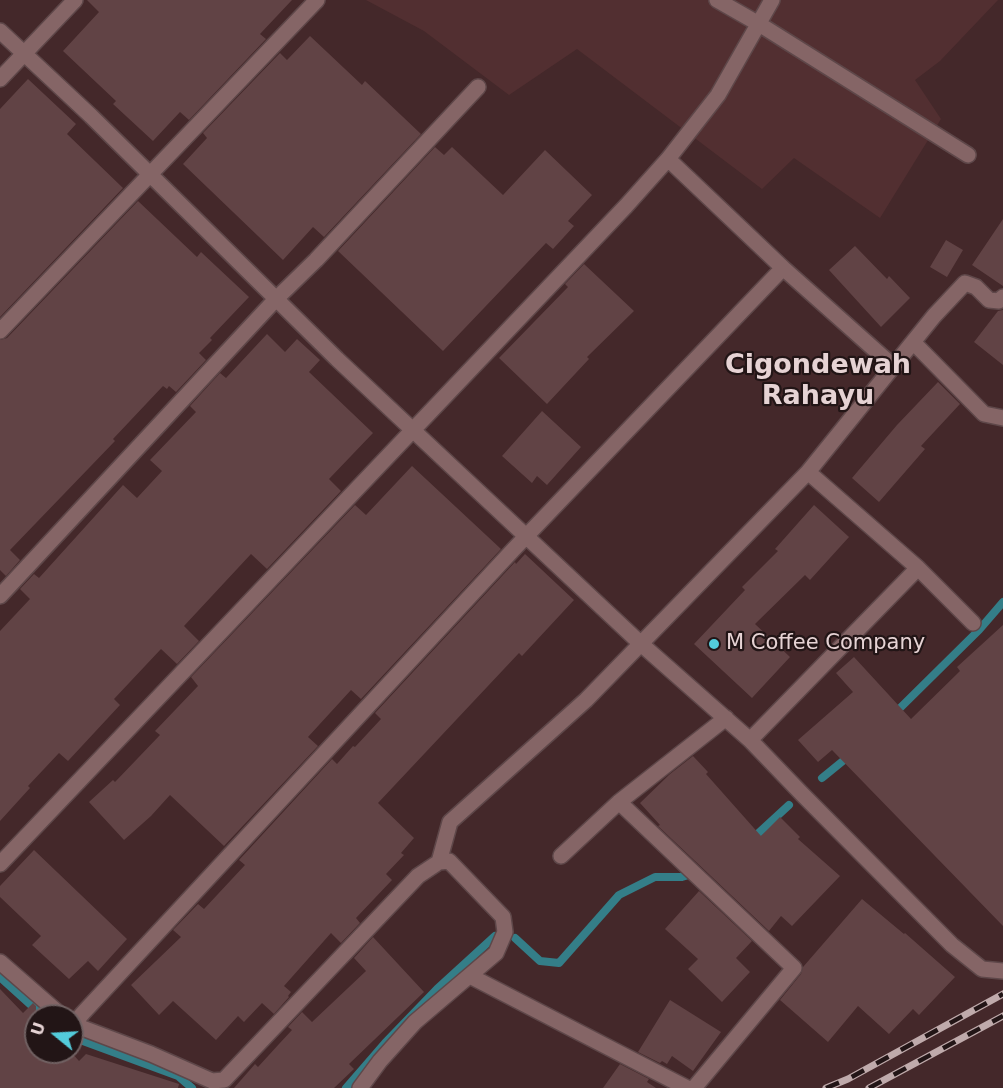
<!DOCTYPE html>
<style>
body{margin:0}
#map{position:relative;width:1003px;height:1088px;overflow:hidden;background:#44282a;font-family:"DejaVu Sans",sans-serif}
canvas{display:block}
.north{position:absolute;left:24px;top:1004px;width:60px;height:60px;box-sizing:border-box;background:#221516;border:2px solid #706162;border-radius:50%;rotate:288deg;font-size:16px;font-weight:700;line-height:24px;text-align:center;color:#e6d3d4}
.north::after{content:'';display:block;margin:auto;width:21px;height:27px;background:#53cbda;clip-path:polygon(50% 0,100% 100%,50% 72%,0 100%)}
</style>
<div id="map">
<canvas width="1003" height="1088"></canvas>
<div class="north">U</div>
</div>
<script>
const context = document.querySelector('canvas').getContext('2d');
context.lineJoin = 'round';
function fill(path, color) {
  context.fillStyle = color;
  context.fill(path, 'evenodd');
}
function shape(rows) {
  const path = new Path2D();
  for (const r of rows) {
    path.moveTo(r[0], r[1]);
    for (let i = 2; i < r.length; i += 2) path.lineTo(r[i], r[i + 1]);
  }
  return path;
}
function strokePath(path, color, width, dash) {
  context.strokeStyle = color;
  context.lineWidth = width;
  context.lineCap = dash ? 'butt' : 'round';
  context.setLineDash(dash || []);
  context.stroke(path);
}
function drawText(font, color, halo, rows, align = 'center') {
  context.font = font + ' "DejaVu Sans",sans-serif';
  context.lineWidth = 4.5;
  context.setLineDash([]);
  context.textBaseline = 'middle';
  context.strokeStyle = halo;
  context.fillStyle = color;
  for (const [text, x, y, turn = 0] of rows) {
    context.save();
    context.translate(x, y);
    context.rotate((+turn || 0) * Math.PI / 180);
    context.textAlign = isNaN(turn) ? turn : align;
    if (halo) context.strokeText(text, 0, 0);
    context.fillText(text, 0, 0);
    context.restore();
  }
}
const built = shape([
 [366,0,998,0,940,61,915,80,941,119,880,218,794,158,762,189,577,49,509,95,424,31]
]);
const stream = shape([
 [895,713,979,630,1003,602],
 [822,778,849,756],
 [751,840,789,805],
 [515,938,540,961,559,963,619,895,655,877,682,877,695,873],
 [0,977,43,1016],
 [72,1037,178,1076,192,1088],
 [346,1088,385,1043,437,989,495,936]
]);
const building = shape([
 [87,0,292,0,260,34,266,39,189,120,180,112,153,141,113,104,116,101,63,51,99,12],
 [310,36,362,85,365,81,421,134,324,237,313,227,283,260,183,164,207,138,203,133,280,53,287,60],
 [28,79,76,124,67,134,123,188,0,317,0,109],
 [435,147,444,155,452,147,503,195,545,150,592,195,568,221,574,226,553,249,546,243,443,351,338,251],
 [138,201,197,257,201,252,249,297,210,338,212,340,199,353,206,360,176,392,169,386,167,389,163,386,113,439,115,441,10,550,20,560,6,576,0,570,0,340,7,338],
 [1003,219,1003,286,972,265],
 [946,240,963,250,947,277,930,267],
 [855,246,887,279,889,276,910,298,881,327,829,270],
 [584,264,634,311,587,357,589,359,547,404,499,358,568,287,565,284],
 [1003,310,1003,365,974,342,998,311],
 [267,334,285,352,297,339,320,360,309,372,373,433,329,479,341,491,267,569,251,554,184,626,199,641,177,664,161,649,114,699,120,705,68,761,59,753,28,786,30,788,0,821,0,631,30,599,20,589,34,574,39,578,123,485,137,498,162,471,150,460,196,412,190,406,220,373,226,378],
 [938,382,960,404,921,446,925,449,879,502,852,478,897,425],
 [542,411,581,447,547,485,537,476,532,483,502,456],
 [412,466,501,549,361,699,351,690,308,737,318,746,224,846,170,795,151,816,124,840,89,802,113,780,115,782,160,735,155,731,198,686,191,677,355,505,366,515],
 [814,505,849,537,810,580,805,575,755,624,790,657,752,698,694,644,745,590,742,587,778,551,775,549],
 [525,554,574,600,522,656,519,653,378,803,414,838,401,853,404,855,386,874,392,880,356,918,360,923,341,943,331,933,284,986,291,992,288,996,289,997,274,1014,262,1003,244,1022,238,1016,216,1040,173,1001,159,1015,131,985,181,937,173,930,198,904,204,909,245,865,239,860,332,759,337,764,353,746,355,747,381,719,375,713,515,562,516,564],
 [1003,625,1003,926,832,750,818,762,798,740,853,692,836,673,854,657,911,719,960,671,957,667],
 [693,756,708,772,706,774,761,836,780,817,800,837,798,839,840,876,792,926,781,916,769,931,658,826,660,825,640,803,670,774],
 [34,850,127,939,98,971,88,961,69,979,32,945,41,936,0,897,0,886],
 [699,891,752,941,736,958,750,972,722,1002,688,969,698,959,665,929],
 [862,899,904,934,905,933,955,977,919,1015,913,1009,889,1034,858,1006,828,1042,780,1000,801,974,803,967],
 [373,937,424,992,349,1064,354,1069,334,1088,234,1088,255,1064,258,1067,279,1044,292,1030,288,1027,302,1012,312,1022,366,971,354,958],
 [0,989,23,1013,33,1003,36,1006,36,1052,71,1052,79,1061,86,1054,179,1084,178,1088,0,1088],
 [670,1000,721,1032,693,1071,672,1056,667,1064,662,1061,660,1063,638,1052],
 [620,1064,649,1079,647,1082,656,1088,603,1088]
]);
const minor = shape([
 [717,0,759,24,968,155],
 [0,31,91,116,337,359,640,643,750,740,802,794,952,945,982,969,1003,971],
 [0,79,75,0],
 [668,159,783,268,893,366],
 [0,331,317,0],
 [913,342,984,414,1003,418],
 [808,472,918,568,973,623],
 [0,596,276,299,316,260,478,87],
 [750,740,918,568],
 [561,856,619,802],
 [439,862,450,822,586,700,808,472,934,316,965,283,976,287,989,300,999,301,1003,297],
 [0,864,626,206,668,159,718,95,772,0],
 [0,962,62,1016],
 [470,976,687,1088],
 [72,1024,151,1054,212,1081,224,1080,418,876,439,862,449,861,503,917,505,932,496,953,415,1022,380,1061,360,1088],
 [73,1025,83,1013,513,550,783,268],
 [694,1088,794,968,619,802,726,718]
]);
const rail = shape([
 [826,1088,848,1079,1003,994],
 [869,1088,1003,1016]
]);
const markers = [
 [714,644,6,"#53cbda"]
];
const poiNames = [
 ["M Coffee Company",726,644]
];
const districtNames = [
 ["Cigondewah",818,366],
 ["Rahayu",818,397]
];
fill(built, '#522f31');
strokePath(stream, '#347e88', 8);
fill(building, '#614345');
strokePath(minor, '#5e4749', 18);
strokePath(minor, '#856566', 15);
strokePath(rail, '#bfaaab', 7);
strokePath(rail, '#221516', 4.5, [14]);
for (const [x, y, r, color] of markers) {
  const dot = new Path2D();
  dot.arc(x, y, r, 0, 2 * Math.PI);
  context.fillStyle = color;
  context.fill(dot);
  strokePath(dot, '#221516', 2);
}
drawText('21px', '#e6d3d4', '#221516', poiNames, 'left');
drawText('bold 27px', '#e6d3d4', '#221516', districtNames);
</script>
